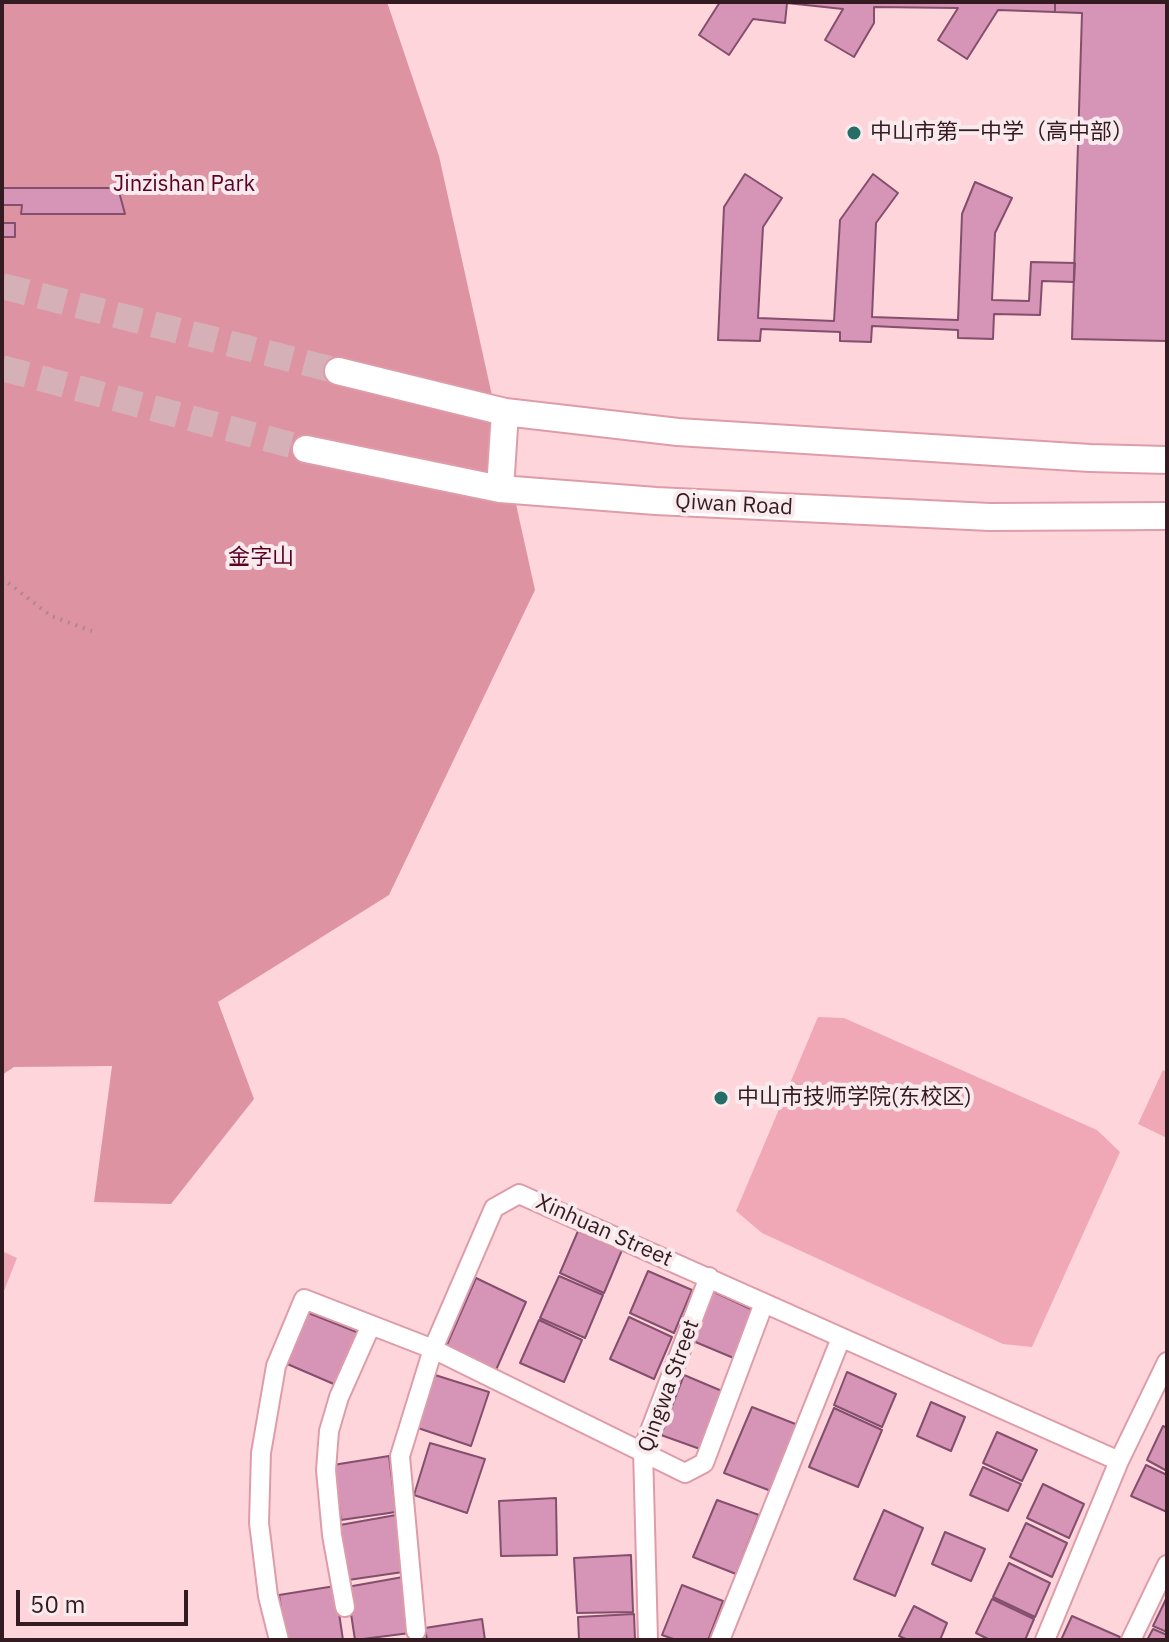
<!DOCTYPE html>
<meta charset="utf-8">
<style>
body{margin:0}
#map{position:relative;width:1169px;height:1642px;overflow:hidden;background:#ffd5dc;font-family:"IBM Plex Sans",sans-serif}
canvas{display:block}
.frame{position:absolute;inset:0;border:4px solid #341b21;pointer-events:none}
.scale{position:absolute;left:16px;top:1590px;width:172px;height:36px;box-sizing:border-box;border:4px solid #341b21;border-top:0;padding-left:10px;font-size:24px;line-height:28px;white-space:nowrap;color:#341b21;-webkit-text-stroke:6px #f9eaed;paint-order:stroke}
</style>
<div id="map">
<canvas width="1169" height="1642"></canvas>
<div class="frame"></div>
<div class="scale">50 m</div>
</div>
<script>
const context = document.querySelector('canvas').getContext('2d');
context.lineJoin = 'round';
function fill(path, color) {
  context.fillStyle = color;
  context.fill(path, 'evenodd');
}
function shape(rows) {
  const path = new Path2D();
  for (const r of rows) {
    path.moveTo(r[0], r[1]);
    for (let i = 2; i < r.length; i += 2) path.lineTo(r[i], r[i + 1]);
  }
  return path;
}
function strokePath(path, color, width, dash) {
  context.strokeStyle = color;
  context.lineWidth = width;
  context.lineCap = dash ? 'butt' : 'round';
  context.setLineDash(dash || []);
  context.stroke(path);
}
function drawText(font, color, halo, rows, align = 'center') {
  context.font = font + ' "IBM Plex Sans","Noto Sans SC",sans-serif';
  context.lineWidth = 8;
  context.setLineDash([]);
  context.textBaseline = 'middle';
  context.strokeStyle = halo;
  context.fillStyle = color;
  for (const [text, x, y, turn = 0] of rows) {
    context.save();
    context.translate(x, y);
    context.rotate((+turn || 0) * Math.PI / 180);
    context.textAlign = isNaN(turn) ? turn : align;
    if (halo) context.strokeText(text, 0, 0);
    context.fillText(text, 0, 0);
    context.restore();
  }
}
const green = shape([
 [818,1017,844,1018,1097,1130,1120,1152,1032,1347,1003,1344,762,1233,736,1211],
 [1163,1070,1167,1072,1167,1138,1138,1124],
 [2,1251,17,1258,2,1296]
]);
const forest = shape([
 [2,2,387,2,439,156,535,590,389,895,218,1002,254,1099,171,1204,94,1202,112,1066,14,1067,2,1075]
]);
const building = shape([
 [720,2,1055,2,1055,12,998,10,967,59,938,40,958,8,874,7,874,23,854,57,825,40,843,9,787,3,785,23,753,19,729,55,699,35,720,2],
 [1055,2,1167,2,1167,341,1072,339,1082,13,1055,12,1055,2],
 [745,174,782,198,763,227,758,318,834,321,840,220,873,174,898,193,876,223,872,317,958,320,962,214,975,182,1012,198,995,233,992,300,1029,301,1031,262,1075,263,1074,282,1042,281,1040,315,994,314,993,339,958,338,958,330,872,326,871,342,840,341,840,332,761,329,760,341,718,340,724,207,745,174],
 [2,188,118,188,125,214,21,214,22,205,2,205,2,188],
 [2,223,15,223,15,237,2,237,2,223],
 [578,1231,622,1250,604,1293,560,1273,578,1231],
 [648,1271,692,1290,674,1333,630,1313,648,1271],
 [559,1276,603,1295,585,1338,540,1318,559,1276],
 [476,1278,526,1302,496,1370,446,1347,476,1278],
 [712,1291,755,1311,736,1359,693,1341,712,1291],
 [306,1312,359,1333,336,1385,285,1363,306,1312],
 [629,1317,672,1337,654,1379,610,1359,629,1317],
 [539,1320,582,1340,564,1382,520,1363,539,1320],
 [847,1372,896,1394,882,1427,834,1405,847,1372],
 [435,1375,489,1392,471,1446,418,1428,435,1375],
 [684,1375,722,1391,700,1449,661,1435,684,1375],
 [931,1402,965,1417,951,1451,917,1436,931,1402],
 [752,1407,798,1425,771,1491,724,1473,752,1407],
 [834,1408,882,1430,858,1487,809,1467,834,1408],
 [1163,1426,1167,1428,1167,1471,1147,1460,1163,1426],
 [997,1432,1037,1450,1022,1481,983,1463,997,1432],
 [430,1443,485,1459,467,1513,414,1495,430,1443],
 [389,1456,396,1512,341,1520,333,1465,389,1456],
 [1146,1465,1167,1475,1167,1512,1131,1496,1146,1465],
 [983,1467,1021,1484,1008,1511,970,1495,983,1467],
 [1043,1484,1084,1504,1069,1538,1027,1518,1043,1484],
 [556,1498,557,1555,501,1556,499,1501,556,1498],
 [717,1500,759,1515,736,1574,693,1557,717,1500],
 [884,1510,923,1528,895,1596,854,1579,884,1510],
 [396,1515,403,1572,348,1580,340,1525,396,1515],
 [1026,1523,1067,1543,1052,1577,1010,1557,1026,1523],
 [945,1532,985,1549,971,1581,932,1564,945,1532],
 [631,1555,633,1612,577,1613,574,1558,631,1555],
 [1009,1563,1050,1583,1035,1617,993,1597,1009,1563],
 [403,1577,410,1633,355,1640,347,1587,403,1577],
 [682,1585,723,1601,708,1640,676,1640,662,1635,682,1585],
 [335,1586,343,1640,286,1640,279,1595,335,1586],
 [1167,1597,1167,1632,1153,1626,1167,1597],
 [992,1599,1034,1619,1025,1640,990,1640,976,1633,992,1599],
 [914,1606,947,1623,940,1640,908,1640,899,1636,914,1606],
 [634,1614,635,1640,579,1640,578,1617,634,1614],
 [1072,1616,1120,1637,1118,1640,1061,1640,1072,1616],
 [482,1619,485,1640,427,1640,425,1628,482,1619],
 [1153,1629,1167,1635,1167,1640,1147,1640,1153,1629]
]);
const secondaryTunnel = shape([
 [2,286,338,371],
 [2,368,306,449]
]);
const path = shape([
 [2,578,51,616,92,631]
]);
const street = shape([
 [345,1607,332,1535,326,1470,329,1431,339,1397,371,1325],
 [416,1631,400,1456,433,1349,494,1208,519,1194,1119,1461],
 [279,1640,268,1596,259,1523,261,1453,276,1366,304,1299,433,1349,685,1473,704,1463,764,1303],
 [648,1640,643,1449,709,1277],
 [720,1640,841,1338],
 [1045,1640,1119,1461,1167,1362],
 [1131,1640,1167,1565]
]);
const secondary = shape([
 [338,371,505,412,678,432,1090,458,1167,460],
 [306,449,500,489,656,501,990,517,1167,516],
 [500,489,505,412]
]);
const markers = [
 [854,133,8,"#256e67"],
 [721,1098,8,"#256e67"]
];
const poiNames = [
 ["中山市第一中学（高中部）",870,133],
 ["中山市技师学院(东校区)",737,1098]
];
const parkNames = [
 ["Jinzishan Park",184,185],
 ["金字山",261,558]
];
const streetNames = [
 ["Qiwan Road",734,505,3],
 ["Xinhuan Street",604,1231,24],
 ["Qingwa Street",669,1386,-70]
];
fill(green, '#f0a7b6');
fill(forest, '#de93a3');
fill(building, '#d694b7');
strokePath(building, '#834f6c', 2);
strokePath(secondaryTunnel, '#d6b0b7', 26, [26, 13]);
strokePath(street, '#de9ca9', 22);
strokePath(secondary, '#de9ca9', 30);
strokePath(path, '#ac8990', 4, [2, 6]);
strokePath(street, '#fff', 18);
strokePath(secondary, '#fff', 26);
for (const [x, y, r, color] of markers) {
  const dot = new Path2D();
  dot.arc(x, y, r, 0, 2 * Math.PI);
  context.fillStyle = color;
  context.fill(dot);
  strokePath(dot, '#f9eaed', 3);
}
drawText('22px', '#341b21', '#f9eaed', poiNames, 'left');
drawText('22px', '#5a0024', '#f9eaed', parkNames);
drawText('22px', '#341b21', '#f9eaed', streetNames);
</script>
